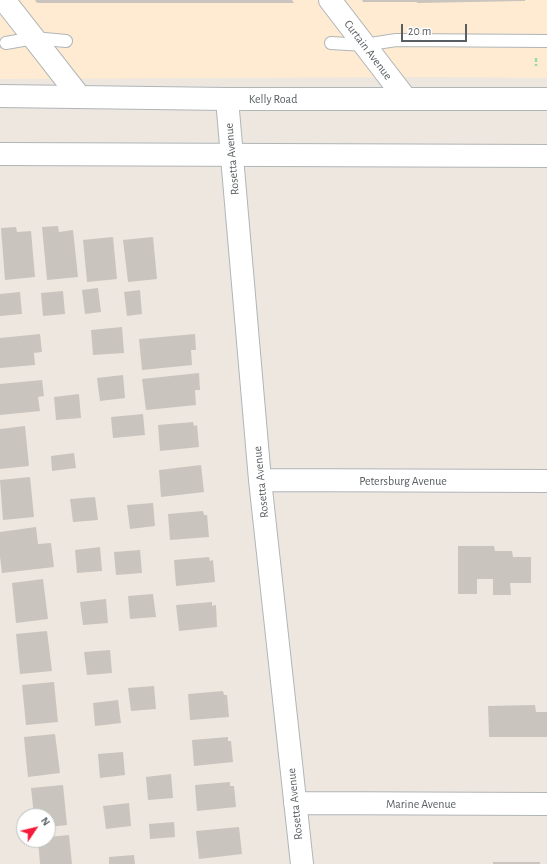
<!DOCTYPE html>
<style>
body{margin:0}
#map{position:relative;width:547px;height:864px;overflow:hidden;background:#ede7df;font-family:"Alegreya Sans",sans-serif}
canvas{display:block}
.north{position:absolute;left:16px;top:808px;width:40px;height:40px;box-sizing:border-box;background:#fff;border:1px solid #bcbfc0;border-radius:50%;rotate:55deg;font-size:11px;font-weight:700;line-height:16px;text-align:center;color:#585e62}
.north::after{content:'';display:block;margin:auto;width:14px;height:18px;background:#f61c39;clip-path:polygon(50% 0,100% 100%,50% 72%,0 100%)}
.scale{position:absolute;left:401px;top:24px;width:66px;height:18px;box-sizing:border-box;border:2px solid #585e62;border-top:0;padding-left:5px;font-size:12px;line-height:14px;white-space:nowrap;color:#585e62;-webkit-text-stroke:3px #fff;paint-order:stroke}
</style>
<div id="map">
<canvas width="547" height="864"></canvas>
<div class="north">N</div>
<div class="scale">20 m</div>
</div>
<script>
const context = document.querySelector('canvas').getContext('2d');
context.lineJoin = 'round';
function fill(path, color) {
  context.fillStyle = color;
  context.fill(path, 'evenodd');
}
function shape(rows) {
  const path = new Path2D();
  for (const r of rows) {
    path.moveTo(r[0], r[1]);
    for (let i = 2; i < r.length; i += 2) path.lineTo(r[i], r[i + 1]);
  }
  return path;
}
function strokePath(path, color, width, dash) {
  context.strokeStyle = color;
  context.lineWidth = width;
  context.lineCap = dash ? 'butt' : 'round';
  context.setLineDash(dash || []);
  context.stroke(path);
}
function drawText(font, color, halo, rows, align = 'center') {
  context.font = font + ' "Alegreya Sans",sans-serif';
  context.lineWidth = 4;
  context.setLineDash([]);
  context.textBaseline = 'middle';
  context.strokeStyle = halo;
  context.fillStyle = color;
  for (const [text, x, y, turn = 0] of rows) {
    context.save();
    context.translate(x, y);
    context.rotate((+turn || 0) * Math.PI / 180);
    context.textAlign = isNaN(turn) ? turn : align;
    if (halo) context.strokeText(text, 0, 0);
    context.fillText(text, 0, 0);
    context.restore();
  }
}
const commercial = shape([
 [0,0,547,0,547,78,434,77,0,79]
]);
const building = shape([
 [35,0,292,0,294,3,37,3],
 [362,0,525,0,525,1,418,3,416,2,363,2],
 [58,226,59,232,73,230,78,277,47,280,42,227],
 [16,227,17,232,31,231,35,277,5,280,1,228],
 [113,237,117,279,87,282,83,240],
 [153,237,157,279,128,282,123,240],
 [98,288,101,312,85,314,82,290],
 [140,290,142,314,127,316,124,292],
 [63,291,65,314,43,316,41,293],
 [20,292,22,314,0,316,0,294],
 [122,327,124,353,93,355,91,330],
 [40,334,42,352,34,353,35,365,0,368,0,338],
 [195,334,196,350,191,350,192,365,142,370,139,339],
 [199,373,200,390,195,390,196,405,146,410,142,379],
 [123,375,125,398,100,401,97,378],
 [42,380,44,396,38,397,40,411,0,415,0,384],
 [79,394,81,418,56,420,54,397],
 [143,414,145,435,113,438,111,417],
 [193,422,194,426,197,425,199,447,160,451,158,425],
 [25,426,29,466,0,469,0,429],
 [74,453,76,468,52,471,51,456],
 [201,465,204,492,161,497,159,470],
 [30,477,34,517,3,520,0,480],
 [95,497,98,520,73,522,70,499],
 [153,503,155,526,130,529,127,505],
 [203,511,204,515,207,515,209,537,170,540,168,514],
 [36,527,38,544,51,543,54,567,2,573,0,556,0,532],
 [458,546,494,546,495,551,512,551,513,557,531,557,531,583,510,583,511,595,493,595,493,579,477,579,477,594,458,594],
 [100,547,102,571,77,573,75,550],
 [140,550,142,573,116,575,114,552],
 [209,557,210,561,213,560,215,582,176,586,174,560],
 [43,579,48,619,16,623,12,583],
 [153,594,156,617,130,619,128,596],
 [106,599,108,623,83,625,80,602],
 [212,602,212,606,216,605,217,627,179,631,176,605],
 [47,631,52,671,20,674,16,634],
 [110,650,112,673,87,675,84,652],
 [54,682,58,722,26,725,22,685],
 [154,686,156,709,131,711,128,688],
 [223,691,224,695,227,695,229,717,190,720,188,694],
 [118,700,121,723,95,726,93,703],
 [535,705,536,712,547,712,547,737,489,737,488,706],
 [55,734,60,773,28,777,24,737],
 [228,737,228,741,231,741,233,762,194,766,192,740],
 [123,752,125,775,100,778,98,754],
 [171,774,173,798,148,800,146,777],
 [230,782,230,786,234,786,236,807,197,811,195,785],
 [63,785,67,825,48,827,48,816,34,816,31,788],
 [129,803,131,826,106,829,103,806],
 [174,822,175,837,150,839,149,824],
 [239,827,242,854,199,859,196,831],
 [69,835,72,864,40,864,38,840,48,840,48,837],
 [134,855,135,864,109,864,109,857],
 [493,862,540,862,540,864,493,864]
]);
const path = shape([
 [536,58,536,66]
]);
const service = shape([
 [6,43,34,38,66,41],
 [331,43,364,45,396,40,547,41]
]);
const minor = shape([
 [4,0,79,96],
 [330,0,406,99],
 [227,99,260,480,302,864],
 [260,480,547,481],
 [295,803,547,804]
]);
const tertiary = shape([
 [0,96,227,99,547,99],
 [0,154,547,156]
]);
const streetNames = [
 ["Curtain Avenue",368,50,53],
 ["Kelly Road",273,99],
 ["Rosetta Avenue",232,159,-95],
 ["Petersburg Avenue",403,481],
 ["Rosetta Avenue",261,482,-96],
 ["Rosetta Avenue",295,804,-96],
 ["Marine Avenue",421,804]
];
fill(commercial, '#ffebd2');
fill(building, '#cac4be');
strokePath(service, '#b0b5b8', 14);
strokePath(minor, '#b0b5b8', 24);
strokePath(tertiary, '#b0b5b8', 24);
strokePath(path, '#9bda9e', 2.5, [4, 2]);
strokePath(service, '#fff', 12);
strokePath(minor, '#fff', 22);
strokePath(tertiary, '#fff', 22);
drawText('12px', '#585e62', '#fff', streetNames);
</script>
